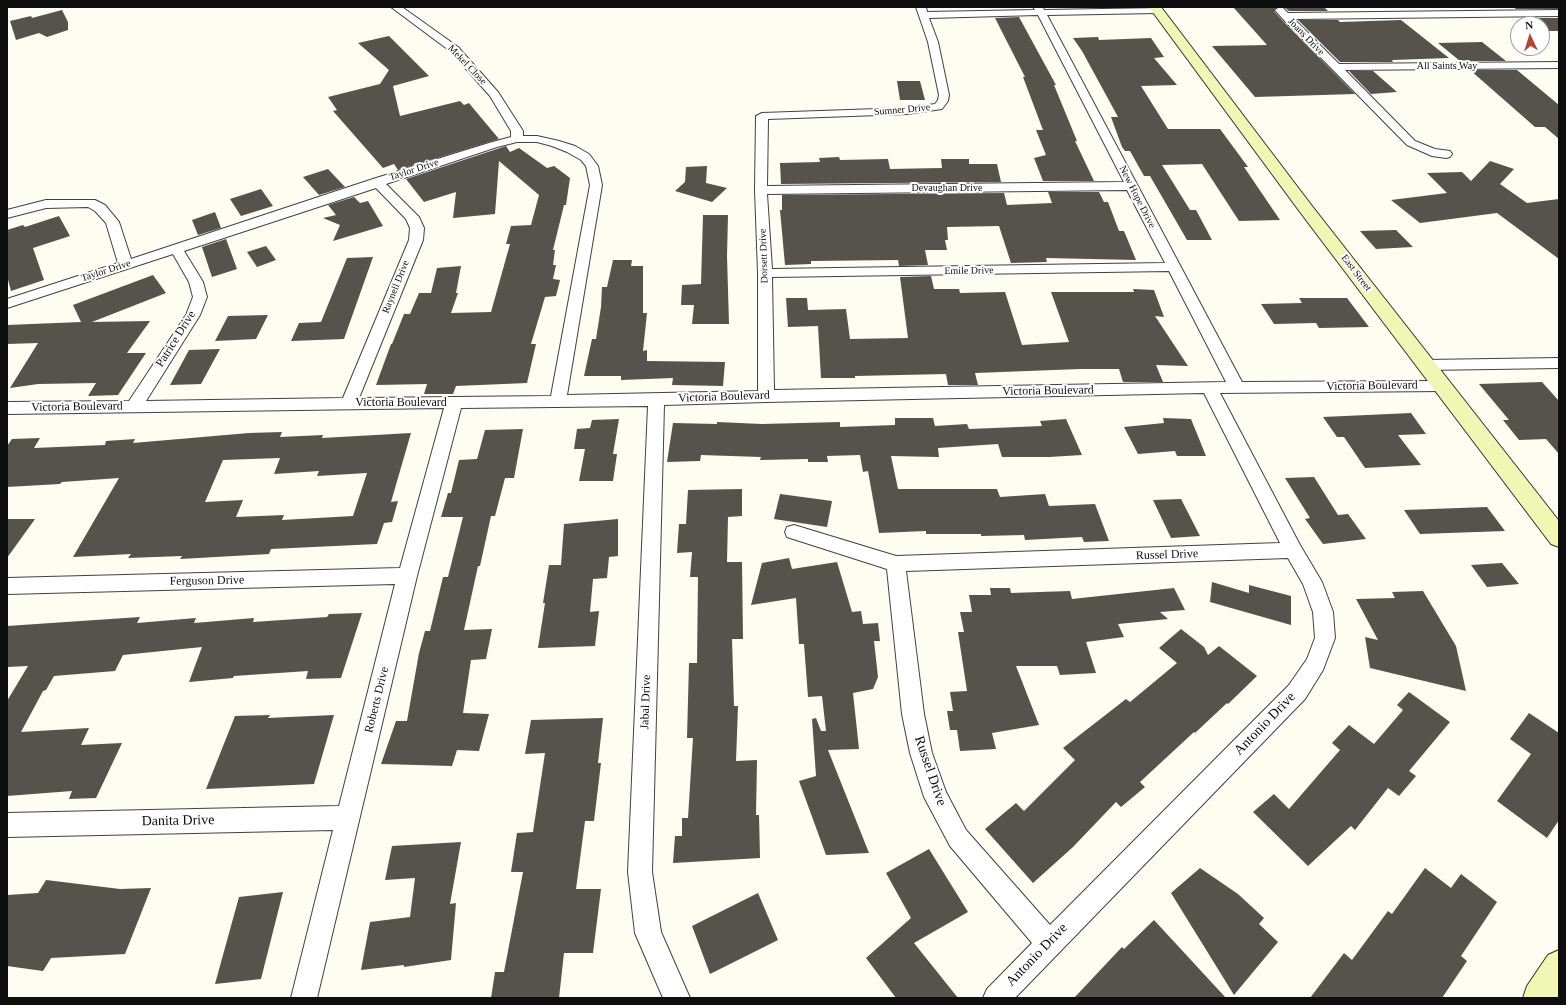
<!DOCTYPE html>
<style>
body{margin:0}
#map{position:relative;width:1566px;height:1005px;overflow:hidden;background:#fdfdf1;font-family:"Times New Roman",serif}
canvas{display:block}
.frame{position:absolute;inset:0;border:8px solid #0e0e0e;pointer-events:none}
.north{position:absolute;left:1510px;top:16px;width:40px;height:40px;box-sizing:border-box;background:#fff;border:1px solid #9f9f9f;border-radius:50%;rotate:356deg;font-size:11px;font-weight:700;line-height:16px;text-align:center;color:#0e0e0e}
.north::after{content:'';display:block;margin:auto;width:14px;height:18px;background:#af4935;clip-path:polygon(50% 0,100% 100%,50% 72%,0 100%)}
</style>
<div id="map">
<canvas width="1566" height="1005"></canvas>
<div class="frame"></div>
<div class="north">N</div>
</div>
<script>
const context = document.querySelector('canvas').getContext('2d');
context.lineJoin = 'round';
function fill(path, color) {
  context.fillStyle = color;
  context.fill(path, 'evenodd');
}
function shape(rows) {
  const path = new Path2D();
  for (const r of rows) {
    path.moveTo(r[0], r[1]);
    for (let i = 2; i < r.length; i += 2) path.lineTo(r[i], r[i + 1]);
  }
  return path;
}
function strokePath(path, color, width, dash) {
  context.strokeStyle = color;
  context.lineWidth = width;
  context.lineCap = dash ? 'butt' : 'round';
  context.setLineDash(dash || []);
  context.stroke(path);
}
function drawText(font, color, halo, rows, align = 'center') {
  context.font = font + ' "Times New Roman",serif';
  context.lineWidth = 4;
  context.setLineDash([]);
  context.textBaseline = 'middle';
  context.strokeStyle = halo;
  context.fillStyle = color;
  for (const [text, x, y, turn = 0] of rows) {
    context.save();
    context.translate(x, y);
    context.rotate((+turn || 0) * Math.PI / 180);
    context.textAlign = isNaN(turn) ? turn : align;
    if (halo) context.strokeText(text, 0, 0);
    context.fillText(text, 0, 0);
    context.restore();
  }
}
const building = shape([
 [1233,7,1277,7,1274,11,1281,19,1355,94,1255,97,1212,46,1267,45],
 [1284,7,1324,7,1328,11,1289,11],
 [1513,7,1559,7,1559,9,1516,9],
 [62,10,68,22,68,30,47,37,39,33,16,40,10,21,31,16,32,18],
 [1019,17,1056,85,1054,85,1077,141,1075,141,1094,181,1043,181,1034,158,1046,155,1036,130,1043,130,1023,77,1025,77,995,18],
 [1529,18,1559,18,1559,31,1548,31,1542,27,1542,24,1538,24],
 [1298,20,1338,20,1340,22,1401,20,1449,58,1392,60,1393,62,1340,62],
 [389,36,429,76,393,86,400,116,460,101,464,105,469,103,473,108,499,139,398,170,394,164,383,168,333,111,337,110,328,97,380,84,389,70,358,43],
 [1098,37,1099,40,1151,38,1164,57,1154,58,1177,85,1141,86,1168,129,1220,129,1248,167,1244,167,1280,220,1239,221,1202,164,1162,165,1190,210,1196,210,1212,240,1187,240,1150,176,1144,176,1130,151,1125,151,1122,147,1111,117,1118,117,1082,51,1073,38],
 [1482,42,1506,61,1460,61,1438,43],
 [1470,70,1517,70,1559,105,1559,139,1545,127,1535,127],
 [1349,71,1373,71,1397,92,1371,94],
 [897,81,920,81,925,100,900,100],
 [506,146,510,152,519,148,547,168,554,166,570,178,566,205,564,205,553,250,555,250,553,265,556,265,553,279,560,280,556,296,545,297,531,344,536,344,527,383,456,386,453,394,424,394,427,384,376,385,391,344,392,344,404,314,410,314,419,293,431,293,437,268,461,266,456,293,458,293,451,313,491,312,510,244,506,244,511,226,531,225,539,195,499,161,495,214,453,218,456,192,424,202,406,179],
 [839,157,840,160,888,159,890,169,942,168,941,159,969,159,969,164,997,164,1001,182,781,184,780,163,820,162,819,158],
 [1490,161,1514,169,1500,184,1527,203,1559,199,1559,259,1497,213,1420,223,1391,200,1447,193,1427,173,1462,172,1471,181],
 [707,166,706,183,727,188,712,202,675,191,685,182,686,167],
 [328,169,345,187,319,195,303,177],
 [261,189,273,206,241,216,230,199],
 [1048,192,1099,192,1104,202,1108,202,1119,231,1124,231,1136,260,1046,258,1047,262,1011,263,999,226,947,227,948,240,945,240,947,250,925,250,928,265,899,266,898,260,811,261,811,264,785,265,780,210,782,210,782,195,1004,193,1007,205,1052,203],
 [354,197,360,203,368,201,383,226,333,241,340,225,323,218,336,215,328,205],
 [215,212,221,228,198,235,192,220],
 [703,215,728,215,727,256,729,324,692,324,694,305,681,305,682,285,701,284],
 [59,216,70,236,33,248,44,280,11,291,7,276,7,230,23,225,25,227],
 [1396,230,1413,247,1376,249,1360,231],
 [226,239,237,269,212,277,202,247],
 [266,246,276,260,257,267,247,252],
 [373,257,344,339,291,341,299,323,321,322,347,258],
 [613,260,632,260,631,266,643,266,643,313,647,313,643,351,647,350,647,361,725,362,723,386,672,385,673,378,621,380,621,376,584,376,592,339,596,339,601,307,602,287,607,287],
 [153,275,166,293,92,322,150,321,127,353,146,353,118,395,88,396,96,383,38,384,10,388,38,343,7,344,7,325,81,322,73,305],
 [931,276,934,289,959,289,960,293,1005,292,1022,345,1069,342,1051,292,1134,292,1133,289,1154,290,1164,317,1155,316,1188,366,1156,365,1163,382,1123,382,1119,369,1080,369,975,373,978,385,948,385,946,374,855,376,855,378,821,378,818,326,788,327,786,298,807,298,808,310,846,309,850,339,908,338,900,277],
 [1299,298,1347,298,1369,327,1319,328,1316,323,1274,324,1261,304,1302,303],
 [268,315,256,339,215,341,228,316],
 [220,349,201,384,170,385,189,350],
 [1542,382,1559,401,1559,454,1546,439,1519,440,1503,420,1509,420,1479,384],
 [1411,413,1426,434,1398,435,1421,465,1365,468,1344,437,1337,437,1323,417],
 [895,418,933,418,935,426,967,424,969,429,1042,426,1040,421,1066,419,1082,455,1049,457,1002,457,998,444,938,448,939,457,891,456,898,489,997,489,1000,497,1045,494,1049,506,1095,504,1109,541,1084,542,1082,537,1025,540,1024,535,981,536,981,534,926,534,926,531,879,533,868,471,863,472,860,455,827,456,828,462,808,462,808,459,760,460,761,457,701,455,700,461,667,462,673,423,717,424,717,422,762,424,840,422,840,427,895,425],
 [1163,418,1191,419,1206,456,1177,456,1175,451,1138,454,1124,427,1164,423],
 [619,419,613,454,617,454,613,481,579,481,585,449,574,449,577,429,590,428,592,420],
 [523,429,514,478,505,478,495,516,491,516,480,566,478,566,464,630,492,629,486,659,471,660,463,713,489,714,479,751,457,750,452,766,381,764,396,721,407,721,419,653,425,631,430,631,443,577,448,577,463,517,441,517,448,493,451,493,459,460,477,459,485,430],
 [282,432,280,437,323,435,322,438,411,433,391,502,398,501,392,522,384,523,377,544,271,549,269,554,180,559,182,556,128,558,131,554,73,557,119,478,62,482,60,484,7,487,7,446,12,439,40,438,34,448,105,445,106,441,135,439,133,443,249,433],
 [280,458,274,474,319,471,317,476,367,473,353,516,282,520,284,515,236,517,243,500,205,502,223,460],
 [1314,477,1338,515,1348,514,1366,539,1323,544,1305,519,1310,518,1285,478],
 [742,489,742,516,728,517,727,562,742,562,743,639,732,639,734,706,738,706,736,761,757,760,756,815,759,815,760,858,673,863,675,836,682,836,682,818,688,818,693,738,687,738,689,663,697,663,698,577,690,577,692,552,677,553,679,524,686,524,688,490],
 [780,494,832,501,827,527,774,519],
 [1181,499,1200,536,1171,538,1153,500],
 [1487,507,1505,531,1420,534,1404,510],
 [7,519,35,519,7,558],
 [618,519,618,556,609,557,607,578,593,579,590,612,599,611,595,646,538,648,545,603,543,603,549,565,561,565,564,524],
 [789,558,792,569,837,562,852,612,861,611,863,624,878,623,880,641,874,641,878,677,873,689,853,693,859,749,828,750,869,853,826,855,799,781,816,776,812,719,816,718,821,731,826,731,822,696,808,697,804,644,799,644,796,598,751,605,762,563],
 [1502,563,1519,584,1487,587,1471,565],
 [1212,582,1249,593,1249,585,1291,596,1291,625,1210,602],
 [990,588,1010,588,1011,593,1070,591,1072,599,1174,588,1185,610,1160,612,1168,619,1118,624,1124,637,1086,642,1096,673,1060,675,1057,666,1016,666,1039,725,992,733,996,749,960,751,957,730,950,730,947,711,953,711,950,692,967,691,958,632,964,632,960,612,972,612,969,595,991,595],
 [1423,591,1456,646,1466,691,1370,668,1365,637,1378,640,1356,599,1395,598,1392,592],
 [362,613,341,678,306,679,308,671,234,676,233,678,189,682,202,647,123,655,115,671,54,676,46,690,43,691,21,732,89,728,81,745,122,743,96,798,69,799,72,791,7,796,7,701,28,666,7,667,7,626,140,617,137,623,196,618,194,623,254,618,253,622,327,617,329,614],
 [1181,629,1204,647,1208,655,1219,646,1257,676,1228,704,1227,703,1195,733,1194,732,1140,782,1145,787,1121,807,1116,802,1073,847,1033,883,985,829,1016,803,1024,811,1075,760,1063,748,1126,699,1130,702,1177,663,1159,648],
 [1409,692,1450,722,1409,771,1416,776,1399,796,1388,788,1355,830,1351,826,1308,866,1253,812,1274,794,1289,809,1340,750,1332,743,1349,725,1374,744,1403,710,1397,705],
 [1529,713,1559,733,1559,820,1547,838,1497,801,1531,754,1510,739],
 [270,715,268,718,334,715,314,784,206,789,235,716],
 [603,718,598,763,601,763,594,821,585,821,576,889,601,889,593,953,564,953,559,998,491,998,495,972,504,972,523,872,511,872,517,833,533,832,545,753,525,754,531,720],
 [461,842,450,904,456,903,451,960,404,967,404,965,361,970,370,922,410,917,415,878,385,880,392,846],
 [929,849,968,912,914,943,958,998,896,998,866,958,911,918,886,873],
 [1200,868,1238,894,1264,918,1259,924,1278,942,1234,995,1171,893],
 [1425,868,1451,888,1461,874,1497,902,1461,956,1467,961,1442,998,1310,998,1344,953,1352,960,1388,911,1392,914],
 [46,880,120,889,151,888,125,954,51,958,43,971,7,966,7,895,38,893],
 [283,892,261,979,215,984,239,897],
 [758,893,778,940,710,974,692,926],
 [1154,920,1226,998,1074,998,1122,947,1124,949]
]);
const minor = shape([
 [391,7,402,7,458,47,498,92,523,131,523,136,537,136,559,141,575,146,589,154,598,166,602,185,567,395,758,391,758,273,755,190,756,116,762,113,907,108,935,104,938,100,939,95,928,42,916,7,926,7,927,12,1035,10,1033,7,1043,7,1044,10,1160,8,1162,10,1160,12,1157,13,1047,15,1242,382,1442,381,1448,382,1450,386,1448,390,1442,391,1220,393,1300,545,1322,582,1333,612,1335,638,1323,670,1305,699,1015,998,983,998,987,989,1032,943,950,846,924,797,910,753,902,714,887,569,787,537,785,532,787,527,794,525,896,556,1280,543,1204,393,766,402,664,405,652,872,661,932,690,998,663,998,635,933,628,872,648,406,461,408,417,576,317,998,291,998,333,830,7,837,7,813,339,806,395,584,7,594,7,578,400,568,444,408,7,414,7,402,129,401,186,315,193,297,189,282,173,254,7,308,7,299,118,263,106,223,95,211,88,207,46,208,7,218,7,210,46,200,95,200,105,205,119,222,131,259,373,179,489,143,511,137,511,131,490,96,450,51,391,7],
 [1038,15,1124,182,767,186,768,119,907,114,942,109,948,101,949,95,938,42,929,18,1038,15],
 [517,142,537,142,552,146,567,152,581,160,586,166,590,185,551,396,359,398,423,240,424,228,419,217,386,184,497,147,517,142],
 [376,188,406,219,410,228,409,240,343,398,146,401,200,315,207,297,203,282,184,251,376,188],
 [1127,190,1165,263,772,269,767,194,1127,190],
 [1169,271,1226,382,774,390,772,277,1169,271],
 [1288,558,1303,584,1313,612,1315,638,1307,659,1289,685,1050,925,966,830,946,792,932,753,924,714,906,571,1288,558],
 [1280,7,1283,8,1288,13,1559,10,1559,16,1294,19,1339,64,1559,62,1559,68,1345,70,1415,141,1435,149,1450,151,1452,154,1450,157,1446,158,1432,156,1407,145,1282,18,1275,10,1280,7],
 [1559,358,1559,368,1426,370,1420,369,1418,365,1420,361,1426,360,1559,358]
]);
const secondary = shape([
 [1149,7,1161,7,1312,206,1559,521,1559,547,1551,544,1300,212,1149,7],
 [1559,950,1559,996,1558,998,1523,998,1527,986,1548,955,1559,950]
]);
const farStreetnames = [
 ["Joans Drive",1306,37,46],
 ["Mekel Close",467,65,46],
 ["All Saints Way",1447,66],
 ["Sumner Drive",902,110,-5],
 ["Taylor Drive",414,170,-18],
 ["Devaughan Drive",947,188],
 ["New Hope Drive",1137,197,63],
 ["Dorsett Drive",764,256,-92],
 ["Taylor Drive",106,271,-18],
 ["Emile Drive",969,271,-1],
 ["East Street",1356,273,53],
 ["Raynell Drive",396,287,-68]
];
const streetNames = [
 ["Patrice Drive",176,339,-58],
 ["Victoria Boulevard",1372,386,-1],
 ["Victoria Boulevard",1048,391,-1],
 ["Victoria Boulevard",724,397,-2],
 ["Victoria Boulevard",401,403],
 ["Victoria Boulevard",77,407,-1],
 ["Russel Drive",1167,555,-2],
 ["Ferguson Drive",207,581,-1],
 ["Roberts Drive",377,700,-76],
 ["Jabal Drive",646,702,-88]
];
const nearStreetnames = [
 ["Antonio Drive",1265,724,-46],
 ["Russel Drive",930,771,71],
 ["Danita Drive",178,821,-1],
 ["Antonio Drive",1037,955,-46]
];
fill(building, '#56524c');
strokePath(minor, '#414141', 2);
strokePath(secondary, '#303030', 2);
fill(minor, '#fff');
fill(secondary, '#f0f6b3');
drawText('10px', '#0e0e0e', '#fff', farStreetnames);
drawText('12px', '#0e0e0e', '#fff', streetNames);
drawText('14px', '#0e0e0e', '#fff', nearStreetnames);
</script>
